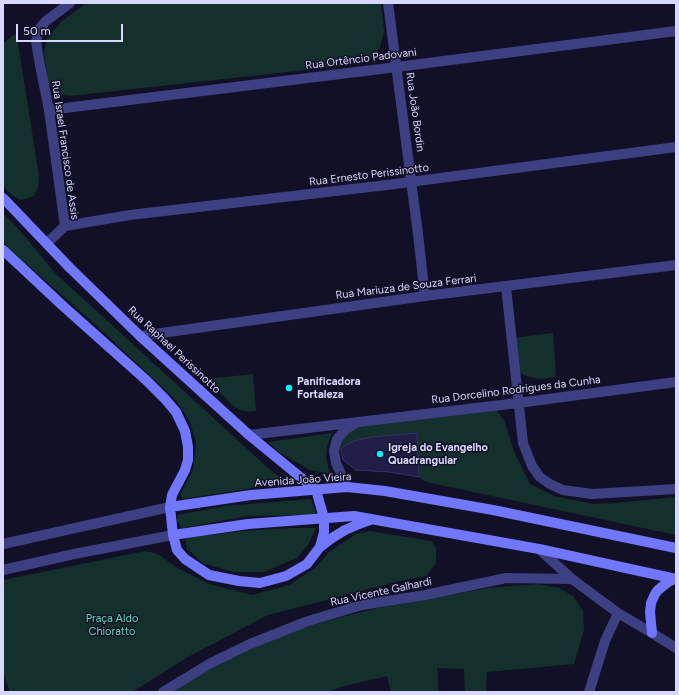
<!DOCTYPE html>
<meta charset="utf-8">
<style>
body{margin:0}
#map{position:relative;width:679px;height:695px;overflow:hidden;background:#121026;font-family:Figtree,sans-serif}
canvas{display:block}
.frame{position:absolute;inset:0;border:4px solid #d8d7fe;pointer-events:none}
.scale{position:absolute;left:16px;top:24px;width:107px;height:18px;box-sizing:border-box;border:2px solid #d8d7fe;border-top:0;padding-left:5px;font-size:12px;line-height:14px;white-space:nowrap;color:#d8d7fe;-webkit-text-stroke:3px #121026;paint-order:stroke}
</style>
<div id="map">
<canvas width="679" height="695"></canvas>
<div class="frame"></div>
<div class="scale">50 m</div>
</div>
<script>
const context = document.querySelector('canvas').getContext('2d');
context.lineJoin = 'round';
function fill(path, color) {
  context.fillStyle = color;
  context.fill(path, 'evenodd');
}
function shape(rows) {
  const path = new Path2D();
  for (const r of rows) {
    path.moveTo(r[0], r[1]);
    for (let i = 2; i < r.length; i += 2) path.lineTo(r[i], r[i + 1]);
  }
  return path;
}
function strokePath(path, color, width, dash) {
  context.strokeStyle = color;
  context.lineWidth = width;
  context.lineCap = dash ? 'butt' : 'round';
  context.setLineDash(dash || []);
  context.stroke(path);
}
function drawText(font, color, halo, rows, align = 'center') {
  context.font = font + ' Figtree,sans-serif';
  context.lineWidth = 3;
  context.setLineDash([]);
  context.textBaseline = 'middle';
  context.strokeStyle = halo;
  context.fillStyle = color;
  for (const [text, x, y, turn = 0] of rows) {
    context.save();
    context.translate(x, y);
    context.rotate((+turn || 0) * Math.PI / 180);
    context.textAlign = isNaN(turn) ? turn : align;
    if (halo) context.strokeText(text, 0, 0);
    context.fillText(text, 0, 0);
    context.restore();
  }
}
const green = shape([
 [86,3,381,3,384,31,380,47,370,60,342,66,70,96,56,94,48,82,44,52,47,38,61,22],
 [15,34,17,37,39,176,38,188,34,196,21,200,13,196,3,186,3,43],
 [3,213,22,233,56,274,268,468,274,473,281,477,286,482,283,486,272,485,183,499,180,495,193,470,196,442,189,420,174,398,96,325,12,251,3,241],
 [553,333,556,377,538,379,523,375,516,367,512,338],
 [253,374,256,411,249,412,240,410,231,404,207,379],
 [494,407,504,420,515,454,530,484,554,496,593,504,616,503,676,497,676,535,426,482,419,477,417,433,375,437,354,441,340,447,337,441,355,422],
 [332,433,327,447,326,458,330,474,310,470,279,452,268,442],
 [311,499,317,515,248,516,182,528,177,521,178,515,225,506],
 [292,528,316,528,308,545,297,558,264,572,233,572,203,563,187,549,185,538,243,531],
 [369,531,432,541,436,548,436,563,426,576,400,581,268,615,188,657,132,692,10,692,3,673,3,580,121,556,145,551,158,554,177,568,209,584,252,595,289,585,316,567,328,553,338,546,356,534],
 [538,584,559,588,573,596,583,611,584,630,574,664,487,672,486,692,465,692,464,669,437,668,439,692,391,692,387,676,341,687,328,692,169,692,222,659,302,627,378,608,488,588]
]);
const building = shape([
 [417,433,419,477,389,472,356,470,343,460,341,450,342,447,354,441,372,437,417,433]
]);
const minor = shape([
 [388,3,418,234,425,296],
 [49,110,397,67,676,31],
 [65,226,130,215,387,185,676,147],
 [506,287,523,443,532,466,540,477,550,484,563,490,592,494,676,489],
 [140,336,425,296,676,265],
 [249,435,518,403,676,382],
 [347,487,336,463,334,451,337,439,346,429,354,424],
 [539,549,572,579,618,613,652,633,676,648],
 [163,692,209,664,250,644,308,621,362,605,425,595,506,578,572,579],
 [589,692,605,641,618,613]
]);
const tertiary = shape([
 [47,243,65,226,49,110,39,60,36,41,39,29,46,21,70,3],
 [3,544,170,507],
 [3,570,74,554,173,535]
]);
const secondary = shape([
 [3,198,70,268,140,336,249,435,316,490,324,518,324,532,320,547,307,564,286,576,260,583,239,581,209,575,185,559,177,550,173,535,170,507,172,495,185,470,188,460,188,447,185,431,176,412,165,399,146,380,63,306,3,250],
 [170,507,251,495,347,487,385,491,493,510,676,548],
 [173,535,248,524,354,516,539,549,676,579],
 [320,547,332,538,345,530,359,524,370,520],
 [652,633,650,612,651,603,655,594,658,590,668,582,675,579]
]);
const markers = [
 [289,388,4,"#09eff7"],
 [380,454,4,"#09eff7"]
];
const streetNames = [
 ["Rua Ortêncio Padovani",361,59,-7],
 ["Rua João Bordin",415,112,82],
 ["Rua Israel Francisco de Assis",65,150,82],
 ["Rua Ernesto Perissinotto",369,175,-7],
 ["Rua Mariuza de Souza Ferrari",406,287,-7],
 ["Rua Raphael Perissinotto",174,350,43],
 ["Rua Dorcelino Rodrigues da Cunha",516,390,-7],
 ["Avenida João Vieira",303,480,-4],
 ["Rua Vicente Galhardi",381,592,-12]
];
const poiNames = [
 ["Panificadora",297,382],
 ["Fortaleza",297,395],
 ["Igreja do Evangelho",388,448],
 ["Quadrangular",388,461]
];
const parkNames = [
 ["Praça Aldo",112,619],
 ["Chioratto",112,632]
];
fill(green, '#13302d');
fill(building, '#221d46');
strokePath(building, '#383072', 1);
strokePath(minor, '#3d3f83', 10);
strokePath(tertiary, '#3d3f83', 10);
strokePath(secondary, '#7177fa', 10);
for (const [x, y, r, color] of markers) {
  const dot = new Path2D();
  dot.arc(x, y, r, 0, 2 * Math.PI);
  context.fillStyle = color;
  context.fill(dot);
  strokePath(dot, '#121026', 1.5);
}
drawText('11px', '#d8d7fe', '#121026', streetNames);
drawText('bold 11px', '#d8d7fe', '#121026', poiNames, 'left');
drawText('11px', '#64dcb6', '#121026', parkNames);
</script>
